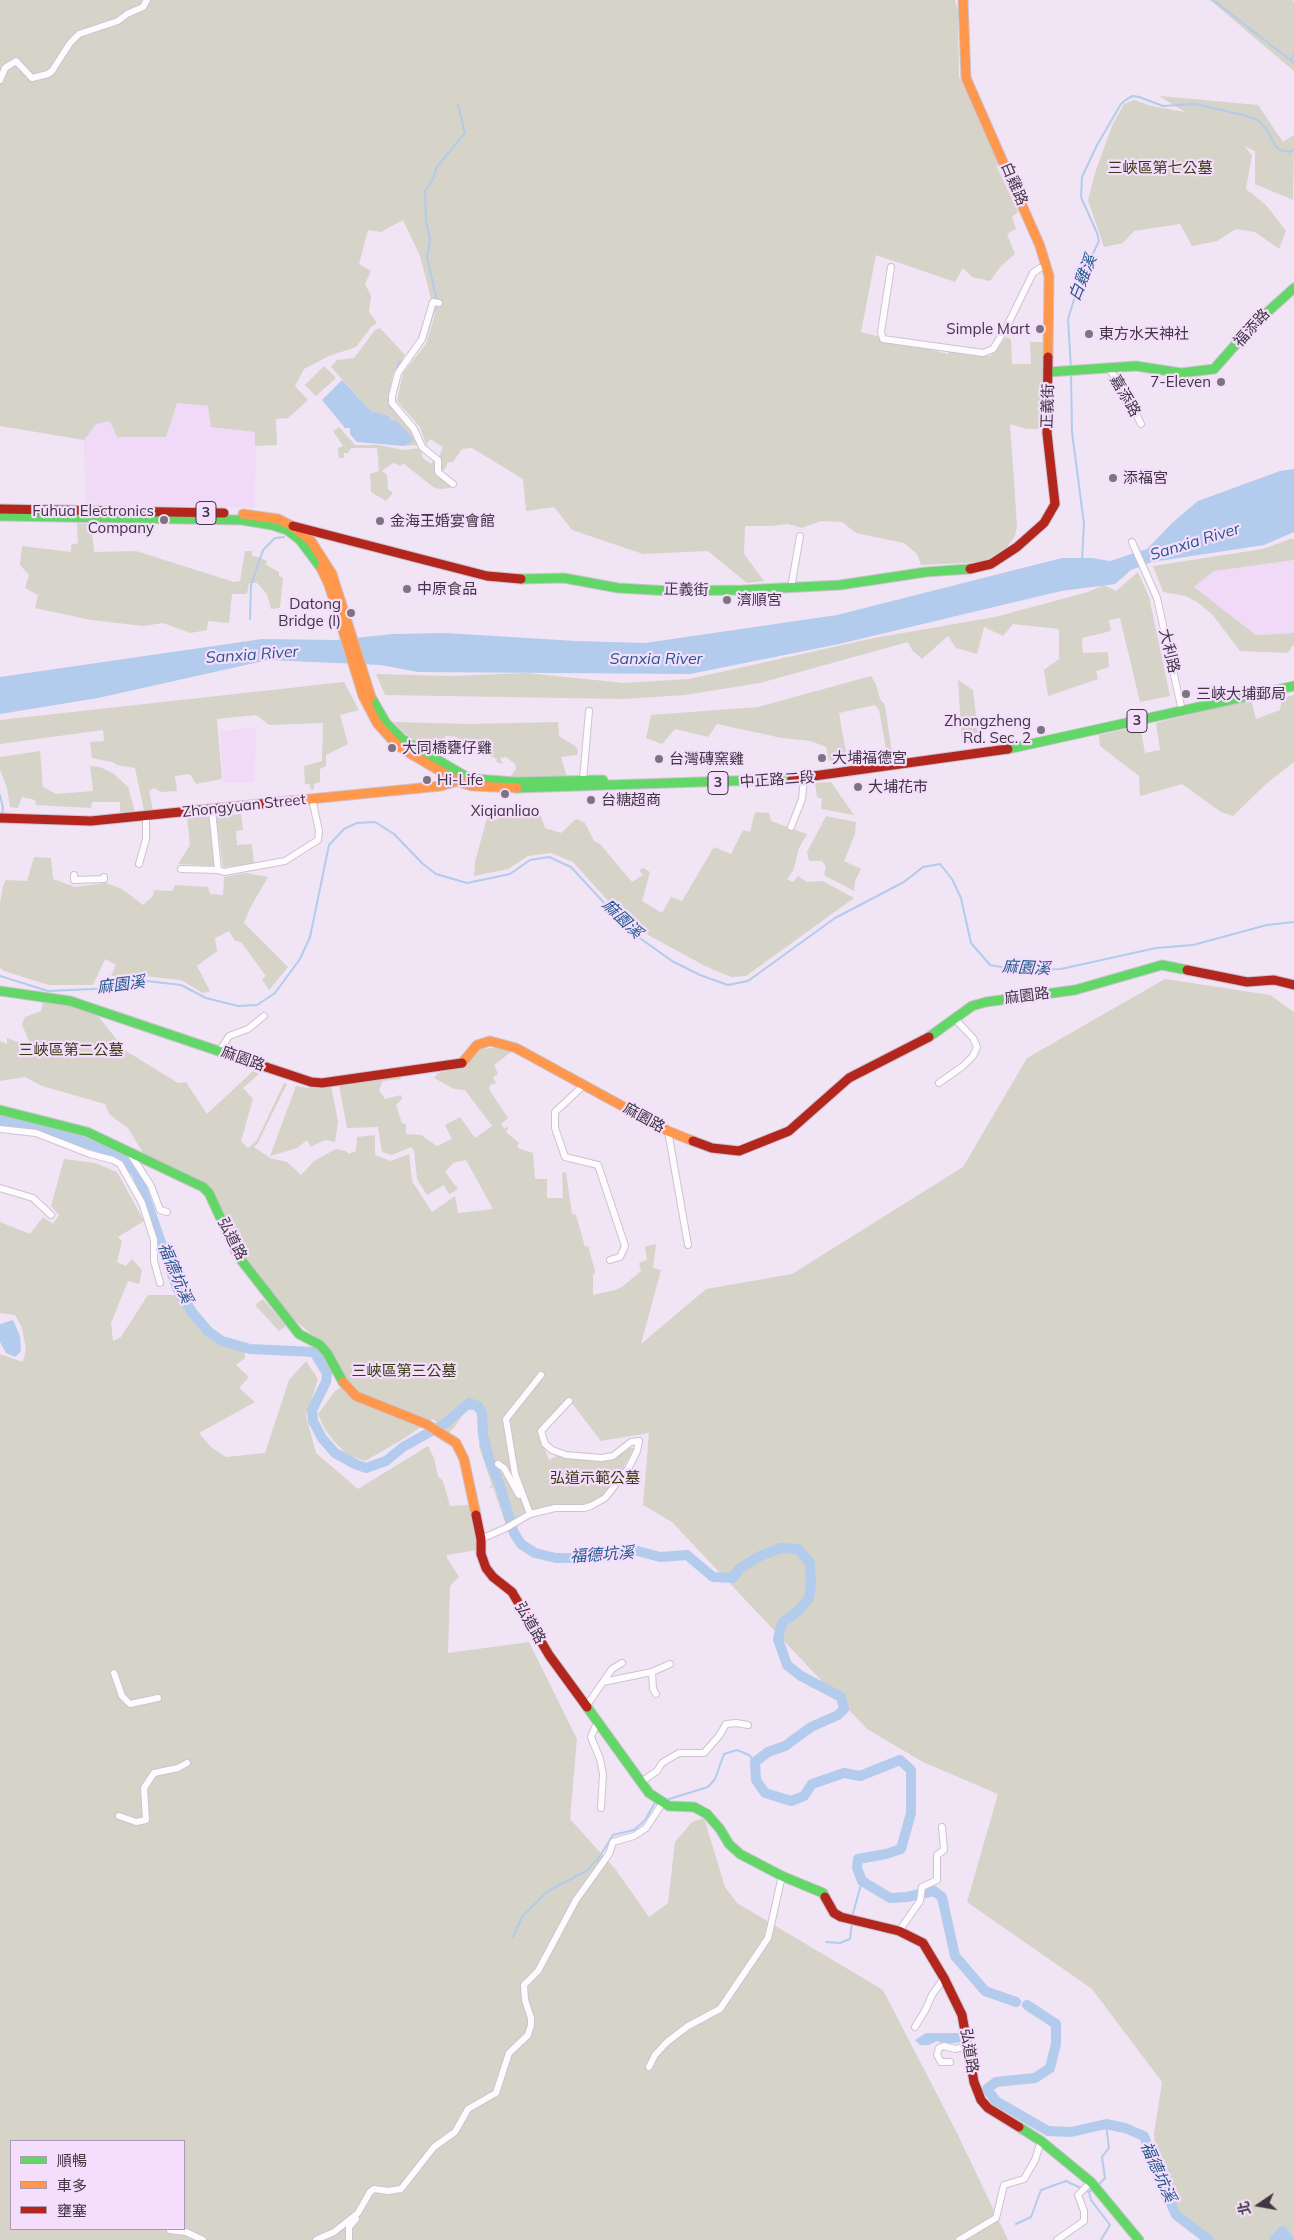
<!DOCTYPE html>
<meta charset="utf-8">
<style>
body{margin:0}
#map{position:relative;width:1294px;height:2240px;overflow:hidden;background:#f1e4f5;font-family:Mulish,"Noto Sans TC",sans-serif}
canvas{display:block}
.legend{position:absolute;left:10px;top:2140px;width:175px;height:90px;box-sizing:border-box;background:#f5ddfc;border:1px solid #ac9ab2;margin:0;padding:6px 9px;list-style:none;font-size:15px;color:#3f3642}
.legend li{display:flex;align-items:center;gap:10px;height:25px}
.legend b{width:25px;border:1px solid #ac9ab2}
.north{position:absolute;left:1234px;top:2180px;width:50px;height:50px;-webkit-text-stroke:4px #f5ddfc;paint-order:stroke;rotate:258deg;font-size:14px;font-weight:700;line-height:20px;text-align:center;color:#3f3642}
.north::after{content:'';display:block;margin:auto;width:18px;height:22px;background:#3f3642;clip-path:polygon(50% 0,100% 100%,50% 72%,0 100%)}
</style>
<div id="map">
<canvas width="1294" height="2240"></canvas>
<ul class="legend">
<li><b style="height:6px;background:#63d668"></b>順暢</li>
<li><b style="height:6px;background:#ff974d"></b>車多</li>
<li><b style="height:6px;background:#b3261e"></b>壅塞</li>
</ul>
<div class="north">北</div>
</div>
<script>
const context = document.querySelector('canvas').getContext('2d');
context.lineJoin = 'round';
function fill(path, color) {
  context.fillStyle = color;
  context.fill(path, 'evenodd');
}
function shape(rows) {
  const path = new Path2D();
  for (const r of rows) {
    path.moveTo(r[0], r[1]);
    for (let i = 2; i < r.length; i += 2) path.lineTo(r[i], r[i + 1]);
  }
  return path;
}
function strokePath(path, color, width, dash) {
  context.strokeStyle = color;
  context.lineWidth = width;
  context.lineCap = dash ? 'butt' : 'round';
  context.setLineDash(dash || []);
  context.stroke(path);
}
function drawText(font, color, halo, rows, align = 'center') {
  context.font = font + ' Mulish,"Noto Sans TC",sans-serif';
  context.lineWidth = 4.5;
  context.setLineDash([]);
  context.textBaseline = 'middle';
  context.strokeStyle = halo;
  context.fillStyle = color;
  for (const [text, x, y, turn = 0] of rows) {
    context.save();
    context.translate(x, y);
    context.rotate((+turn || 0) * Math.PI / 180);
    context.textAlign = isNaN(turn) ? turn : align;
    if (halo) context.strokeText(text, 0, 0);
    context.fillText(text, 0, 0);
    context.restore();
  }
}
const built = shape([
 [177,403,208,406,211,427,256,432,255,508,85,504,84,440,96,424],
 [1294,560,1294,633,1256,635,1194,587,1214,571],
 [256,727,255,782,224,783,220,731]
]);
const green = shape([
 [0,0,955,0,958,11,959,77,999,160,997,167,1018,212,1012,217,1016,229,1007,234,1015,254,1001,266,990,281,972,277,963,268,955,282,876,255,861,332,948,354,949,351,980,356,990,356,998,348,1006,337,1011,339,1012,364,1031,364,1030,342,1044,342,1046,372,1043,429,1026,429,1010,424,1017,525,1015,536,1007,547,983,562,921,565,917,554,904,543,856,533,842,522,821,521,802,528,788,524,771,526,745,526,744,554,764,581,747,583,708,551,643,554,572,530,554,507,526,511,523,479,472,448,462,449,453,462,448,462,445,469,441,471,442,460,439,457,443,447,430,439,426,445,420,427,397,401,403,373,426,344,435,314,420,256,403,220,381,232,368,230,359,264,371,271,365,284,371,296,369,312,377,323,371,327,356,347,329,356,304,369,295,386,308,400,288,418,276,419,277,445,255,446,255,432,211,427,208,406,177,403,166,437,117,437,110,421,96,424,84,440,0,426],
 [1210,0,1292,0,1294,2,1294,71],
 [1159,96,1258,105,1283,142,1294,135,1293,200,1255,184,1255,151,1244,146,1252,155,1246,189,1266,205,1286,231,1279,249,1255,232,1236,229,1217,241,1192,246,1180,224,1134,231,1123,243,1104,247,1088,200,1095,173,1112,126,1124,104,1134,100,1151,106,1185,112],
 [380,328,405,355,393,374,388,395,389,406,413,431,419,445,404,446,412,442,389,420,389,416,371,411,331,367,337,360,354,358,375,330],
 [324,366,336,378,316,396,305,385],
 [339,427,355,445,379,445,403,450,421,448,423,451,421,454,423,458,431,464,435,459,437,473,451,484,450,488,440,489,433,487,403,463,401,466,393,463,382,471,387,475,388,489,393,493,386,501,371,492,370,474,379,471,377,448,351,448,348,453,344,453,344,458,339,458,338,448,343,446,333,431],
 [77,523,91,524,94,552,136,551,234,582,240,581,245,551,252,551,252,556,258,557,267,561,266,565,279,572,279,576,283,578,280,608,271,609,267,594,257,583,249,583,247,594,232,594,229,623,208,621,207,630,190,633,163,623,143,626,91,620,35,608,38,595,25,588,29,575,20,565,22,546,71,552,71,545,78,543],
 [1290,539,1294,539,1294,560,1214,571,1194,587,1256,635,1294,633,1294,646,1292,646,1288,653,1240,651,1212,614,1197,602,1186,596,1163,592,1153,566,1263,549],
 [1138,572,1149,597,1170,696,1140,702,1120,618,1109,620,1111,631,1082,638,1083,653,1108,652,1109,667,1096,671,1098,679,1048,696,1044,670,1059,659,1059,629,1013,624,1003,636,984,627,977,654,956,648,948,636,922,659,912,650,908,642,760,683,685,695,623,699,385,695,376,674,449,676,527,673,624,683,689,679,874,638,995,617,1088,592,1104,585,1116,591],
 [871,676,876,684,880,699,885,705,892,753,887,754,879,710,875,705,839,713,847,758,829,761,826,747,811,741,782,738,717,724,708,737,675,729,662,744,646,738,651,715,758,707],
 [958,680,973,690,979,742,962,744],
 [344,682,359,710,340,715,348,744,326,755,326,766,320,769,320,782,314,784,314,789,311,790,310,784,305,784,304,766,322,761,323,723,269,725,256,715,217,719,222,779,196,784,190,774,175,776,177,791,161,792,154,788,149,791,153,810,144,811,135,768,117,765,112,762,92,758,90,742,104,741,103,730,0,744,0,720],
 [1294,695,1294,762,1267,783,1233,816,1221,812,1182,784,1140,796,1139,776,1100,746,1099,735,1140,726,1145,753,1160,750,1156,723,1251,699,1256,719,1280,710,1282,698],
 [394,722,468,724,558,722,559,736,575,746,578,750,577,755,561,757,567,777,510,777,516,769,515,764,506,757,500,758,503,764,496,762,497,759,460,743,457,737,446,736,440,742,426,740,420,744,403,732],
 [40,751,43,787,56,794,93,791,90,766,100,767,114,774,128,787,135,812,120,812,120,802,92,802,91,808,53,806,36,805,35,800,22,797,18,808,10,807,7,788,0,770,0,757],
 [831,782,854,815,821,809,822,799,817,797,815,783],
 [755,812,769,813,771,821,807,834,799,848,793,871,787,879,793,882,798,876,807,882,823,881,854,898,746,976,731,977,705,966,630,925,573,862,551,853,528,856,508,869,474,876,475,862,487,818,497,820,499,815,541,816,545,828,561,833,576,819,585,823,594,841,600,844,632,882,643,875,639,870,643,868,650,872,642,901,662,913,671,897,682,901,714,847,731,854,743,830,750,832],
 [241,814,243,830,236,831,237,845,252,844,254,864,223,867,216,816],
 [826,816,856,822,855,834,844,861,861,869,855,881,854,891,824,875,826,867,822,861,809,861,807,852],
 [187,817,211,817,215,866,178,864,190,845],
 [34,857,51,858,53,879,75,887,106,883,122,889,143,905,153,896,154,890,172,891,175,885,208,887,210,894,223,895,224,877,246,873,268,877,250,908,244,923,288,967,269,990,262,979,266,976,241,942,235,941,229,931,215,938,217,951,197,966,210,991,203,993,181,980,134,975,111,976,116,965,105,959,93,985,49,985,4,971,0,968,0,904,3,886,6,880,27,881],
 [1165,979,1270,995,1294,1012,1294,2240,1202,2240,1161,2198,1154,2134,1162,2082,1092,1989,967,1902,998,1794,923,1762,867,1729,672,1522,643,1505,649,1433,601,1441,568,1398,539,1428,541,1439,549,1460,559,1455,610,1461,627,1448,634,1448,616,1481,603,1497,592,1504,556,1505,506,1525,493,1487,489,1488,492,1485,479,1446,480,1421,477,1412,473,1410,466,1410,454,1428,448,1433,433,1419,400,1441,365,1461,347,1455,333,1440,324,1428,318,1414,335,1391,349,1383,344,1378,330,1351,287,1313,236,1247,223,1213,209,1185,143,1153,128,1128,110,1115,105,1104,42,1086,25,1077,0,1081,0,1041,7,1044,7,1038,29,1046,29,1041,22,1025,25,1017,41,1011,43,1002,63,1002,93,1010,126,1051,178,1083,186,1082,207,1114,253,1071,259,1074,243,1088,253,1099,241,1141,248,1148,257,1140,284,1083,287,1084,271,1116,258,1143,254,1147,270,1158,287,1162,301,1175,314,1161,336,1149,346,1151,349,1154,356,1151,357,1137,375,1135,375,1155,391,1161,409,1154,412,1181,432,1212,455,1196,458,1213,493,1209,466,1160,453,1163,445,1172,458,1189,449,1194,444,1185,427,1195,417,1179,414,1150,411,1147,392,1155,382,1152,378,1127,347,1128,339,1085,401,1076,401,1079,383,1081,379,1090,385,1099,401,1095,402,1099,396,1105,402,1123,406,1124,406,1134,421,1135,437,1146,452,1139,445,1125,460,1117,475,1138,492,1126,465,1090,454,1089,434,1078,438,1073,464,1067,480,1049,502,1047,511,1052,494,1065,498,1074,493,1077,496,1083,490,1085,489,1089,508,1118,501,1124,504,1129,509,1126,506,1132,519,1143,517,1146,520,1149,533,1153,535,1179,547,1179,547,1198,563,1198,562,1173,566,1172,572,1214,576,1215,585,1247,588,1246,595,1271,595,1273,593,1275,593,1295,615,1290,622,1287,641,1271,639,1263,647,1260,645,1247,656,1244,653,1268,661,1270,641,1344,706,1289,792,1274,963,1167,1027,1058],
 [331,1085,338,1122,335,1142,325,1140,311,1147,307,1140,297,1148,270,1156,296,1086,307,1088],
 [64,1159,95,1163,117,1172,144,1221,118,1237,122,1241,117,1262,126,1266,132,1259,142,1270,139,1284,128,1281,111,1323,113,1341,121,1337,148,1295,178,1295,188,1313,204,1333,219,1345,245,1351,245,1358,236,1365,249,1377,239,1388,255,1402,199,1433,211,1447,226,1457,265,1453,289,1380,306,1361,318,1379,306,1416,316,1453,358,1489,428,1446,434,1458,438,1476,443,1481,450,1506,470,1505,477,1538,477,1550,447,1555,447,1558,459,1577,450,1586,448,1653,529,1642,577,1739,570,1819,616,1870,649,1917,668,1903,675,1842,692,1822,704,1818,725,1887,737,1903,883,1990,957,2133,1008,2240,0,2240,0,1354,23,1362,26,1349,22,1328,15,1315,0,1313,0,1222,30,1234,43,1217,53,1224,59,1215,51,1206],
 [11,2141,184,2141,184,2229,11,2229],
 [263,1299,286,1326,279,1331,255,1305]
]);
const water = shape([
 [342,380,371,411,389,416,389,420,397,421,413,438,412,442,404,446,357,442,350,434,350,428,345,428,322,400],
 [1294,469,1294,532,1264,545,1152,562,1131,570,1115,584,1061,591,839,644,690,674,418,672,381,665,268,660,98,698,0,714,0,677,262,639,336,640,393,634,446,633,576,641,645,643,837,615,1062,558,1092,558,1110,561,1147,549,1172,523,1198,501,1280,471],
 [13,1320,20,1336,21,1351,15,1357,6,1353,0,1342,0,1324],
 [926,2033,960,2033,962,2042,945,2044,937,2041,929,2045,920,2045,915,2040]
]);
const stream = shape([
 [1213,0,1294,63],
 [1291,60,1294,54],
 [425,339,437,301,427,257,430,240,426,220,425,191,434,177,436,168,465,133,458,105],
 [1071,368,1068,319,1080,280,1099,241,1097,233,1081,197,1082,177,1097,145,1121,104,1127,99,1133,96,1139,97,1163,106,1196,104,1243,115,1258,120,1267,130,1275,145,1280,150,1289,152,1294,150],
 [1071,373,1072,432,1084,524,1082,560],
 [389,394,399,362,405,361],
 [389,402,389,405,397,414],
 [250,619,251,585,263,550,275,538,284,537],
 [0,795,3,808,2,815],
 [0,976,48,991,117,988,147,981,181,985,206,998,238,1006,257,1005,275,993,300,959,310,937,329,845,344,829,357,823,375,822,394,834,423,864,436,874,467,883,510,874,530,860,549,857,571,867,630,931,672,961,700,975,728,985,748,981,835,918,904,882,923,867,940,864,952,879,961,898,971,943,990,965,1018,970,1061,969,1156,948,1193,945,1267,925,1294,922],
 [666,1800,708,1787,715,1779,724,1754,737,1750,749,1755,755,1762],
 [852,1917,862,1881],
 [513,1937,522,1917,548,1891,586,1871,598,1859,613,1835,634,1830,645,1820,656,1801],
 [826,1942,840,1943,850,1939,852,1922],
 [1097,2186,1105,2178,1102,2157,1109,2148,1106,2124],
 [1093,2189,1089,2192,1091,2200,1110,2225,1101,2240],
 [1016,2224,1031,2217,1041,2190,1066,2181,1089,2192]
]);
const river = shape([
 [0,1121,41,1127,120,1155,137,1174,177,1288,192,1312,208,1331,222,1341,250,1349,314,1352,327,1373,326,1382,312,1410,313,1421,322,1438,335,1453,355,1464,366,1468,386,1461,403,1447,446,1423,469,1403,478,1406,482,1413,483,1435,489,1459,499,1483,514,1533,521,1544,535,1553,556,1558,579,1558,634,1550,660,1557,687,1555,713,1577,733,1578,739,1569,760,1556,781,1548,798,1549,810,1563,811,1586,809,1598,798,1611,782,1623,778,1639,787,1665,801,1676,841,1697,844,1709,838,1715,811,1727,785,1746,768,1752,755,1762,756,1780,765,1793,791,1801,804,1796,812,1784,844,1773,860,1776,900,1760,911,1770,911,1813,901,1849,886,1854,858,1859,857,1868,862,1881,890,1898,907,1897,934,1891,942,1897,955,1956,985,1991,1016,2002],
 [1027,2005,1056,2024,1056,2044,1050,2068,1035,2078,996,2082,987,2089,996,2101,1048,2131,1071,2132,1106,2124,1125,2128,1144,2136,1158,2175,1176,2215,1209,2240],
 [1274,2240,1283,2231,1289,2240]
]);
const street = shape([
 [0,80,5,68,16,61,32,78,48,74,52,71,70,43,79,34,118,21,127,14,143,7,147,0],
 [891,267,881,332,883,339,983,353,993,349,1007,326,1033,273,1040,268,1048,267],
 [439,303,433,302,422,339,398,373,392,396,392,403,414,429,422,447,438,460,438,472,453,484],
 [1108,368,1123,387,1141,424],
 [1132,542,1157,598,1182,711],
 [791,588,800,536],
 [583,780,589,711],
 [212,810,218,870,224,872,285,861,318,840,319,831,312,799],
 [791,827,802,799,804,779],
 [139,864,146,839,146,816],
 [181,869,218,870],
 [74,875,74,880,104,879,104,877],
 [220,1050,229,1036,248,1029,264,1016],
 [939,1083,963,1066,973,1056,977,1047,973,1038,955,1019],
 [584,1085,555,1112,555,1128,565,1157,598,1165,625,1246,620,1257,610,1260],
 [0,1129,36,1133,90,1154,113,1160,120,1164,142,1203,154,1240,154,1261,160,1283],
 [668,1131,688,1245],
 [129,1152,151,1186,160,1210,167,1212],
 [0,1188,33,1198,51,1215],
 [498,1464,504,1468,519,1495],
 [530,1514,515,1474,506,1419,541,1375],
 [481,1539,506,1528,530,1514,555,1508,584,1508,591,1506,605,1498,628,1469,637,1451,639,1441,631,1442,613,1456,601,1458,566,1455,552,1450,545,1444,541,1431,569,1401],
 [652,1672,653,1689,656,1694],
 [114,1673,122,1696,130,1704,158,1698],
 [603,1682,652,1672,670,1664],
 [587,1705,612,1669,622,1663],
 [597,1723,591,1737,600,1759,603,1774,601,1808],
 [641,1782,657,1771,662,1763,679,1753,704,1753,719,1736,726,1724,736,1723,748,1725],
 [119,1816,136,1822,146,1820,144,1788,154,1773,178,1768,187,1763],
 [899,1931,920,1901,922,1887,937,1880,937,1855,944,1850,942,1827],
 [915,2027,926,2009,932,1995,944,1978],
 [950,2062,941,2062,937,2055,939,2048,944,2046,955,2049,968,2046],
 [649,2067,655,2055,667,2042,688,2026,720,2009,768,1938,782,1876],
 [170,2230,186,2232,203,2240],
 [316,2240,334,2232,358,2213,370,2192,374,2189,388,2191,401,2189,434,2147,455,2132,468,2109,496,2093,509,2053,528,2035,531,2025,531,2018,525,2000,524,1985,538,1971,576,1900,609,1854,613,1842,634,1836,646,1828,663,1802],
 [349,2240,349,2227,356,2219],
 [959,2240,996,2218,1004,2185,1024,2179,1035,2160,1041,2141],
 [1057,2240,1084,2221,1084,2211,1078,2195,1091,2182]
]);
const fast = shape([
 [1049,372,1136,366,1181,373,1214,369,1252,326,1294,288],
 [0,516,242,520,272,525,287,530,300,540,321,568],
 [521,579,564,578,618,588,671,591,743,590,840,585,926,572,970,569],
 [371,697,386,723,402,739,465,776,476,779,516,782,603,780],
 [1008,749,1294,686],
 [517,788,792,779],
 [0,991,70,1001,266,1067],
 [929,1037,972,1006,986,1002,1075,990,1162,965,1187,970],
 [0,1110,87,1132,203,1187,209,1193,238,1256,299,1334,320,1345,327,1353,343,1382],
 [587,1707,649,1793,669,1806,694,1807,707,1814,720,1829,729,1844,740,1854,782,1876,823,1893,825,1897],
 [1019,2127,1041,2141,1091,2182,1139,2240]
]);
const slow = shape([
 [963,0,966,78,1040,246,1049,276,1048,357],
 [243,514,278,519,292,526,311,541,332,574,371,697],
 [321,568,329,585,363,696,377,723,395,743,406,751,459,782,472,786,517,788],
 [280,802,441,786,461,780],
 [462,1063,477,1045,490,1041,516,1048,668,1131,693,1141],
 [343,1382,356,1396,426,1424,456,1443,464,1459,476,1515]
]);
const jam = shape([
 [0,509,224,513],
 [293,526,487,576,521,579],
 [970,569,991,564,1017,547,1044,523,1055,504,1047,433,1048,357],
 [792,779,1008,749],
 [0,818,91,821,280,802],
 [1187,970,1247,982,1274,980,1294,985],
 [266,1067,311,1082,322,1083,462,1063],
 [693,1141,712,1148,739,1151,789,1131,849,1078,929,1037],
 [476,1515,481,1539,481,1554,486,1568,493,1577,512,1592,549,1655,587,1707],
 [825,1897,834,1913,841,1917,899,1931,923,1943,944,1978,962,2015,974,2082,981,2100,988,2108,1019,2127]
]);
const markers = [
 [1040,329,5,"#7d7381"],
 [1089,334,5,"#7d7381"],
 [1221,382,5,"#7d7381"],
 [1113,478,5,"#7d7381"],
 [164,520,5,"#7d7381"],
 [380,521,5,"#7d7381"],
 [407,589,5,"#7d7381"],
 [727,600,5,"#7d7381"],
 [351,613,5,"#7d7381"],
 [1186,694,5,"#7d7381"],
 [1041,730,5,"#7d7381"],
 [392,748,5,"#7d7381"],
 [822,758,5,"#7d7381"],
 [659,759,5,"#7d7381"],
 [427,780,5,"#7d7381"],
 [858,787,5,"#7d7381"],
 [505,794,5,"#7d7381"],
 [591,800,5,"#7d7381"]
];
const shields = [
 [206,513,20],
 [1137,721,20],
 [718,783,20]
];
const shieldNames = [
 ["3",206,513],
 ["3",1137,721],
 ["3",718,783]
];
const parkNames = [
 ["三峽區第七公墓",1160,168],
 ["三峽區第二公墓",71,1050],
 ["三峽區第三公墓",404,1371],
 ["弘道示範公墓",595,1478]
];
const streetNames = [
 ["白雞路",1014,184,67],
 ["福添路",1252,328,-48],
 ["嘉添路",1125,396,60],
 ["正義街",1048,406,-88],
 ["正義街",686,590,1],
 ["大利路",1169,651,77],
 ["中正路二段",777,780,-4],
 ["Zhongyuan Street",244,806,-6],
 ["麻園路",1027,996,-7],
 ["麻園路",243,1059,20],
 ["麻園路",644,1118,29],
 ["弘道路",232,1239,63],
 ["弘道路",530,1623,60],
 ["弘道路",969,2051,81]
];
const poiNames = [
 ["Simple Mart",1030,329,"right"],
 ["東方水天神社",1099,334],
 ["7-Eleven",1211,382,"right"],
 ["添福宮",1123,478],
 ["Fuhua Electronics",154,511,"right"],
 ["Company",154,528,"right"],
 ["金海王婚宴會館",390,521],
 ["中原食品",417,589],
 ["濟順宮",737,600],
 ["Datong",341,604,"right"],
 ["Bridge (I)",341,621,"right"],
 ["三峽大埔郵局",1196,694],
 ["Zhongzheng",1031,721,"right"],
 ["Rd. Sec. 2",1031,738,"right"],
 ["大同橋甕仔雞",402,748],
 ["大埔福德宮",832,758],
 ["台灣磚窯雞",669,759],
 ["Hi-Life",437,780],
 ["大埔花市",868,787],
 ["台糖超商",601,800],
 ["Xiqianliao",505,811,"center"]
];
const waterNames = [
 ["白雞溪",1083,278,-68],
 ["Sanxia River",1195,542,-17],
 ["Sanxia River",252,655,-4],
 ["Sanxia River",656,659],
 ["麻園溪",622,919,44],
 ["麻園溪",1026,968,3],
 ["麻園溪",121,985,-7],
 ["福德坑溪",175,1273,67],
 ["福德坑溪",602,1555,-4],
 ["福德坑溪",1158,2172,66]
];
fill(built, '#f0daf7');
fill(green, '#d6d3c9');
fill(water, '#b3cbec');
strokePath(stream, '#b3cbec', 2);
strokePath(river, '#b3cbec', 10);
strokePath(street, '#cdc3d0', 8);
strokePath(fast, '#cdc3d0', 11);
strokePath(slow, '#cdc3d0', 11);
strokePath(jam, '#cdc3d0', 11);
strokePath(street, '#fdfbfe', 6);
strokePath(fast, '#63d668', 9);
strokePath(slow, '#ff974d', 9);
strokePath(jam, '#b3261e', 9);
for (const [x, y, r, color] of markers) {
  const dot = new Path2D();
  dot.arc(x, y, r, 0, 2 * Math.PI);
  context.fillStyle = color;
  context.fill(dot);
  strokePath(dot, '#f5ddfc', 2);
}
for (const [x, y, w] of shields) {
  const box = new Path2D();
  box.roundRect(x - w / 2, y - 11.5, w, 23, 4);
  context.fillStyle = '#f5ddfc';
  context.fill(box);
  strokePath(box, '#3f3642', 1);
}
drawText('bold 14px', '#3f3642', null, shieldNames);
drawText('15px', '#373c13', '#f5ddfc', parkNames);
drawText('15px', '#3f3642', '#f5ddfc', streetNames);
drawText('15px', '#3f3642', '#f5ddfc', poiNames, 'left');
drawText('italic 16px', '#235a8d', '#f5ddfc', waterNames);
</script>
